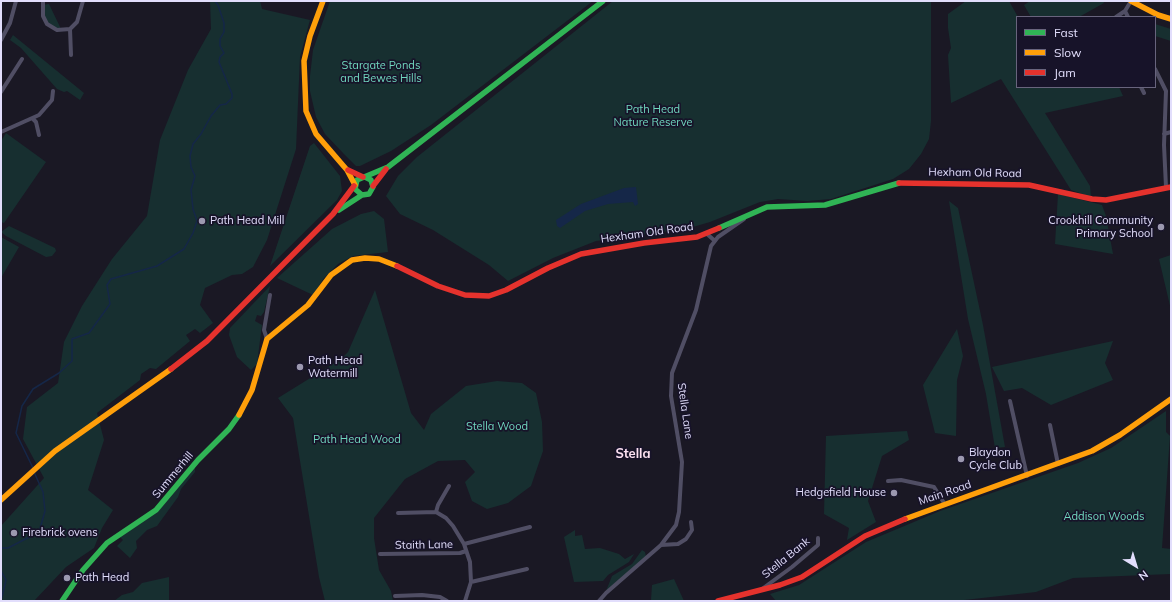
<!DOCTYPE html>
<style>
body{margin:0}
#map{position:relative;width:1172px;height:602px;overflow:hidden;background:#1a1824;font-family:Mulish,sans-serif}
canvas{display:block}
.frame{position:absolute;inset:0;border:2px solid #e2defc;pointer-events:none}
.legend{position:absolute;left:1016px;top:16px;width:140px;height:72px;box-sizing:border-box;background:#171329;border:1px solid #68647d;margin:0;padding:5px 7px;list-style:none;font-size:12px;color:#e2defc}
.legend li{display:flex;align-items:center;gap:8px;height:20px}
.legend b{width:20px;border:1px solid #68647d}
.north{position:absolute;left:1116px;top:546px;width:40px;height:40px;-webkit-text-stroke:3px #171329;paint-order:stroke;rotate:142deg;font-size:11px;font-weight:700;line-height:16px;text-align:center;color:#e2defc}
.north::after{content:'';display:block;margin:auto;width:14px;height:18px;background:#e2defc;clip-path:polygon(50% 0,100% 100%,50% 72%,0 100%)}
</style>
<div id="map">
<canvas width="1172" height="602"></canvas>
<div class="frame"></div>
<ul class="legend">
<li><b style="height:5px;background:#30b455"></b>Fast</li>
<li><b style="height:5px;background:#ff9f0a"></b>Slow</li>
<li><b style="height:5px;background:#e5322d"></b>Jam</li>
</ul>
<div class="north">N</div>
</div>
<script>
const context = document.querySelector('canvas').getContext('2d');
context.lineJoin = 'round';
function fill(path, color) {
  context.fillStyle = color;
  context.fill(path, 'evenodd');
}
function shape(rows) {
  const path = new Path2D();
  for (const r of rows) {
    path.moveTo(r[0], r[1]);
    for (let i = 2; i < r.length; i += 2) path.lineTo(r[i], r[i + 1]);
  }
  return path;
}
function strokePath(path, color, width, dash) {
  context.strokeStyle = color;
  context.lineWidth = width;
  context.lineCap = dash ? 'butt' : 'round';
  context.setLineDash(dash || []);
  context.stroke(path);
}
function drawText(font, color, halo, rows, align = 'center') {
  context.font = font + ' Mulish,sans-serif';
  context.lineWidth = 3.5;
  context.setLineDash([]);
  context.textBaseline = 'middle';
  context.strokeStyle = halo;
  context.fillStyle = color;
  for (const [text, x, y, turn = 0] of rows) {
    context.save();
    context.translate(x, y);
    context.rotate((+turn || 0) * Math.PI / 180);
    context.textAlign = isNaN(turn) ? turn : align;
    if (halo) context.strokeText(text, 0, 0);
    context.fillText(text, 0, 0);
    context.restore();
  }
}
const green = shape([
 [210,1,260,1,262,9,310,20,300,57,296,149,267,240,253,267,242,274,232,275,205,288,200,305,213,323,200,333,195,329,186,335,190,341,156,369,150,368,141,374,140,380,97,413,104,440,88,490,113,510,102,528,94,548,66,567,34,601,1,601,1,526,44,478,23,439,27,407,58,383,64,342,82,306,112,259,147,216,160,140,188,70,211,29],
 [330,1,593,1,431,125,391,151,360,166,356,166,343,153,325,134,316,117,310,91,310,76,313,50],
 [613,1,931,1,931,121,929,139,921,154,909,169,893,179,831,199,807,201,778,199,760,202,710,222,686,229,596,241,553,258,508,281,489,265,433,230,400,214,386,196,398,176,417,157],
 [966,1,1009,1,1018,17,1017,87,1119,87,1123,96,1045,113,1090,186,1091,197,1071,190,1001,79,951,103,948,55,951,48,948,28,948,14],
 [1030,1,1103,1,1104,3,1079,17,1031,17,1024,5],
 [49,4,61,29,57,30,47,24,43,16,43,5],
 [1155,24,1171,29,1171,41,1155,36],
 [13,35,84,93,80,100,67,91,64,92,57,89,21,48,10,40],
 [6,133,46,162,4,223,1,222,1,141],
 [314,143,340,176,342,191,337,200,270,266,310,146],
 [1058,194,1102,205,1106,216,1113,254,1055,244],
 [949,201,958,208,983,325,1005,447,995,448,986,394,968,319],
 [374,211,384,219,388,252,353,256,338,264,324,278,313,295,277,278,332,229,361,214],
 [9,226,55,248,56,251,52,256,46,257,6,236,1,232],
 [1,237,19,247,1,278],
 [1171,255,1171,310,1159,259],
 [270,286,264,312,261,316,257,315,255,321,262,325,257,364,251,370,237,357,229,335,230,328],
 [375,290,411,413,424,430,431,414,466,386,497,381,522,383,536,393,542,422,543,451,531,486,508,503,487,509,472,501,465,482,475,472,465,460,438,461,405,479,374,518,374,538,379,570,391,591,393,601,325,601,319,577,293,418,278,398,341,359,348,352],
 [957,329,963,356,957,380,956,436,935,433,923,385],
 [1113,341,1105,363,1113,380,1051,405,1022,388,1004,391,992,367],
 [1166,411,1166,432,1170,436,1162,548,1171,549,1171,574,1073,578,1036,592,955,601,776,601,770,594,799,585,866,542,902,527,940,511,1078,463,1111,448],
 [907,431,909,440,882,456,868,501,876,522,847,540,849,528,824,514,826,436],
 [195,466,195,472,181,489,178,497,157,526,147,530,136,541,137,548,130,558,117,546,123,540,119,536,158,511],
 [575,530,575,536,582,535,585,549,600,548,619,554,625,559,634,554,629,562,608,575,603,581,574,582,564,537],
 [642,550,645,552,646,557,606,591,612,576,632,564],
 [169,577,169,601,114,601,122,595,133,592,142,583],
 [674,579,684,601,649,601,651,600,652,585]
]);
const water = shape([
 [636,187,638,204,635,206,633,202,608,204,585,211,560,228,557,226,556,220,581,204,624,188]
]);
const stream = shape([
 [33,468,16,433,22,406,33,389,59,373,72,361,72,339,89,333,110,304,107,285,111,279,157,266,184,249,193,233,197,221,193,209,191,190,195,176,191,167,190,156,193,144,201,134,211,116,220,105,226,104,232,98,232,94,219,62,220,57,224,53,220,46,220,39,224,32,224,23,218,5,215,1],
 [1,548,8,548,39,532,45,511,43,492,34,472],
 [1,571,6,580,1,601]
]);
const street = shape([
 [43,1,43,16,47,24,57,30,70,29,77,22,83,1],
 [1116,17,1125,11],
 [1128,17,1125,11,1131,1],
 [70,29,71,55],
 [1,40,10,23,16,1],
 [1155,69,1166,91,1164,145,1166,187],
 [1141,87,1144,93],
 [1,92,22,59],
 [33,119,36,122,39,135],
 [1,132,39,115,52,100,53,91],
 [1164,134,1171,132],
 [707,234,715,241],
 [267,339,264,330,270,295],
 [1010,401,1027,476],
 [1050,425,1058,464],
 [888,481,901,480,934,487,944,503],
 [436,512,438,505,449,486],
 [398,513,436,512,446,518,453,526,464,544,470,562,471,582,465,601],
 [464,544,530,527],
 [661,545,678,544,686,539,692,530,691,522],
 [380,554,460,553,466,551],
 [471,582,527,569],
 [762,589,792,567,818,545,818,538],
 [395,596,422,595,440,597,447,601],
 [599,601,606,593,661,545,676,525,679,512,682,462,671,396,672,373,696,310,711,246,718,237,744,219]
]);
const fast = shape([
 [365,177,371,180,373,187,369,194,362,195,355,189,357,180,388,167,603,1],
 [339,210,362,195],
 [719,228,767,207,825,205,899,183],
 [62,601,83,570,107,543,156,510,198,460,229,429,239,415]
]);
const slow = shape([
 [323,1,310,36,304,61,306,111,316,134,347,170,355,185],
 [1131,1,1158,15,1171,19],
 [239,415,252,390,267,339,308,305,331,275,352,260,365,258,379,259,397,266],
 [1,500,55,451,171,369],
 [905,519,1092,451,1120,435,1171,399]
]);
const jam = shape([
 [348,170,363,177],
 [899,183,1029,185,1092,199,1106,200,1171,187],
 [373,186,386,169],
 [397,266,438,286,465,295,489,296,506,290,548,268,581,254,644,243,697,237,719,228],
 [171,369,207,341,333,214,354,186],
 [718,601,780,585,802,577,865,536,905,519]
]);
const markers = [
 [202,221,4,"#9c99b0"],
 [1161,227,4,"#9c99b0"],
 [300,367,4,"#9c99b0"],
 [961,459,4,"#9c99b0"],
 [894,493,4,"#9c99b0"],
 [14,533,4,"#9c99b0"],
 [67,578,4,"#9c99b0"]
];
const parkNames = [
 ["Stargate Ponds",381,66],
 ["and Bewes Hills",381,79],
 ["Path Head",653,110],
 ["Nature Reserve",653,123],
 ["Stella Wood",497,427],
 ["Path Head Wood",357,440],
 ["Addison Woods",1104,517]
];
const streetNames = [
 ["Hexham Old Road",975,173,1],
 ["Hexham Old Road",647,233,-8],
 ["Stella Lane",685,411,82],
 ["Summerhill",173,475,-50],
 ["Main Road",945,493,-19],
 ["Staith Lane",424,545,-1],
 ["Stella Bank",786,558,-39]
];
const poiNames = [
 ["Path Head Mill",210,221],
 ["Crookhill Community",1153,221,"right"],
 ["Primary School",1153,234,"right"],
 ["Path Head",308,361],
 ["Watermill",308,374],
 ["Blaydon",969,453],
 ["Cycle Club",969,466],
 ["Hedgefield House",886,493,"right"],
 ["Firebrick ovens",22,533],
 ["Path Head",75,578]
];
const quarterNames = [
 ["Stella",633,454]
];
fill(green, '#172f30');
fill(water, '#152748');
strokePath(stream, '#152748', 1.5);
strokePath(street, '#504e64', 4);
strokePath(fast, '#30b455', 5.5);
strokePath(slow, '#ff9f0a', 5.5);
strokePath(jam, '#e5322d', 5.5);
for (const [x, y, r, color] of markers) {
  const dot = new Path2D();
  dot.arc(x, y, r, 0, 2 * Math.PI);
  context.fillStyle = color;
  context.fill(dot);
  strokePath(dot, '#171329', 1.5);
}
drawText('11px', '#70d7be', '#171329', parkNames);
drawText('11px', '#e2defc', '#171329', streetNames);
drawText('11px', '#e2defc', '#171329', poiNames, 'left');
drawText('bold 13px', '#fce0f2', '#171329', quarterNames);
</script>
